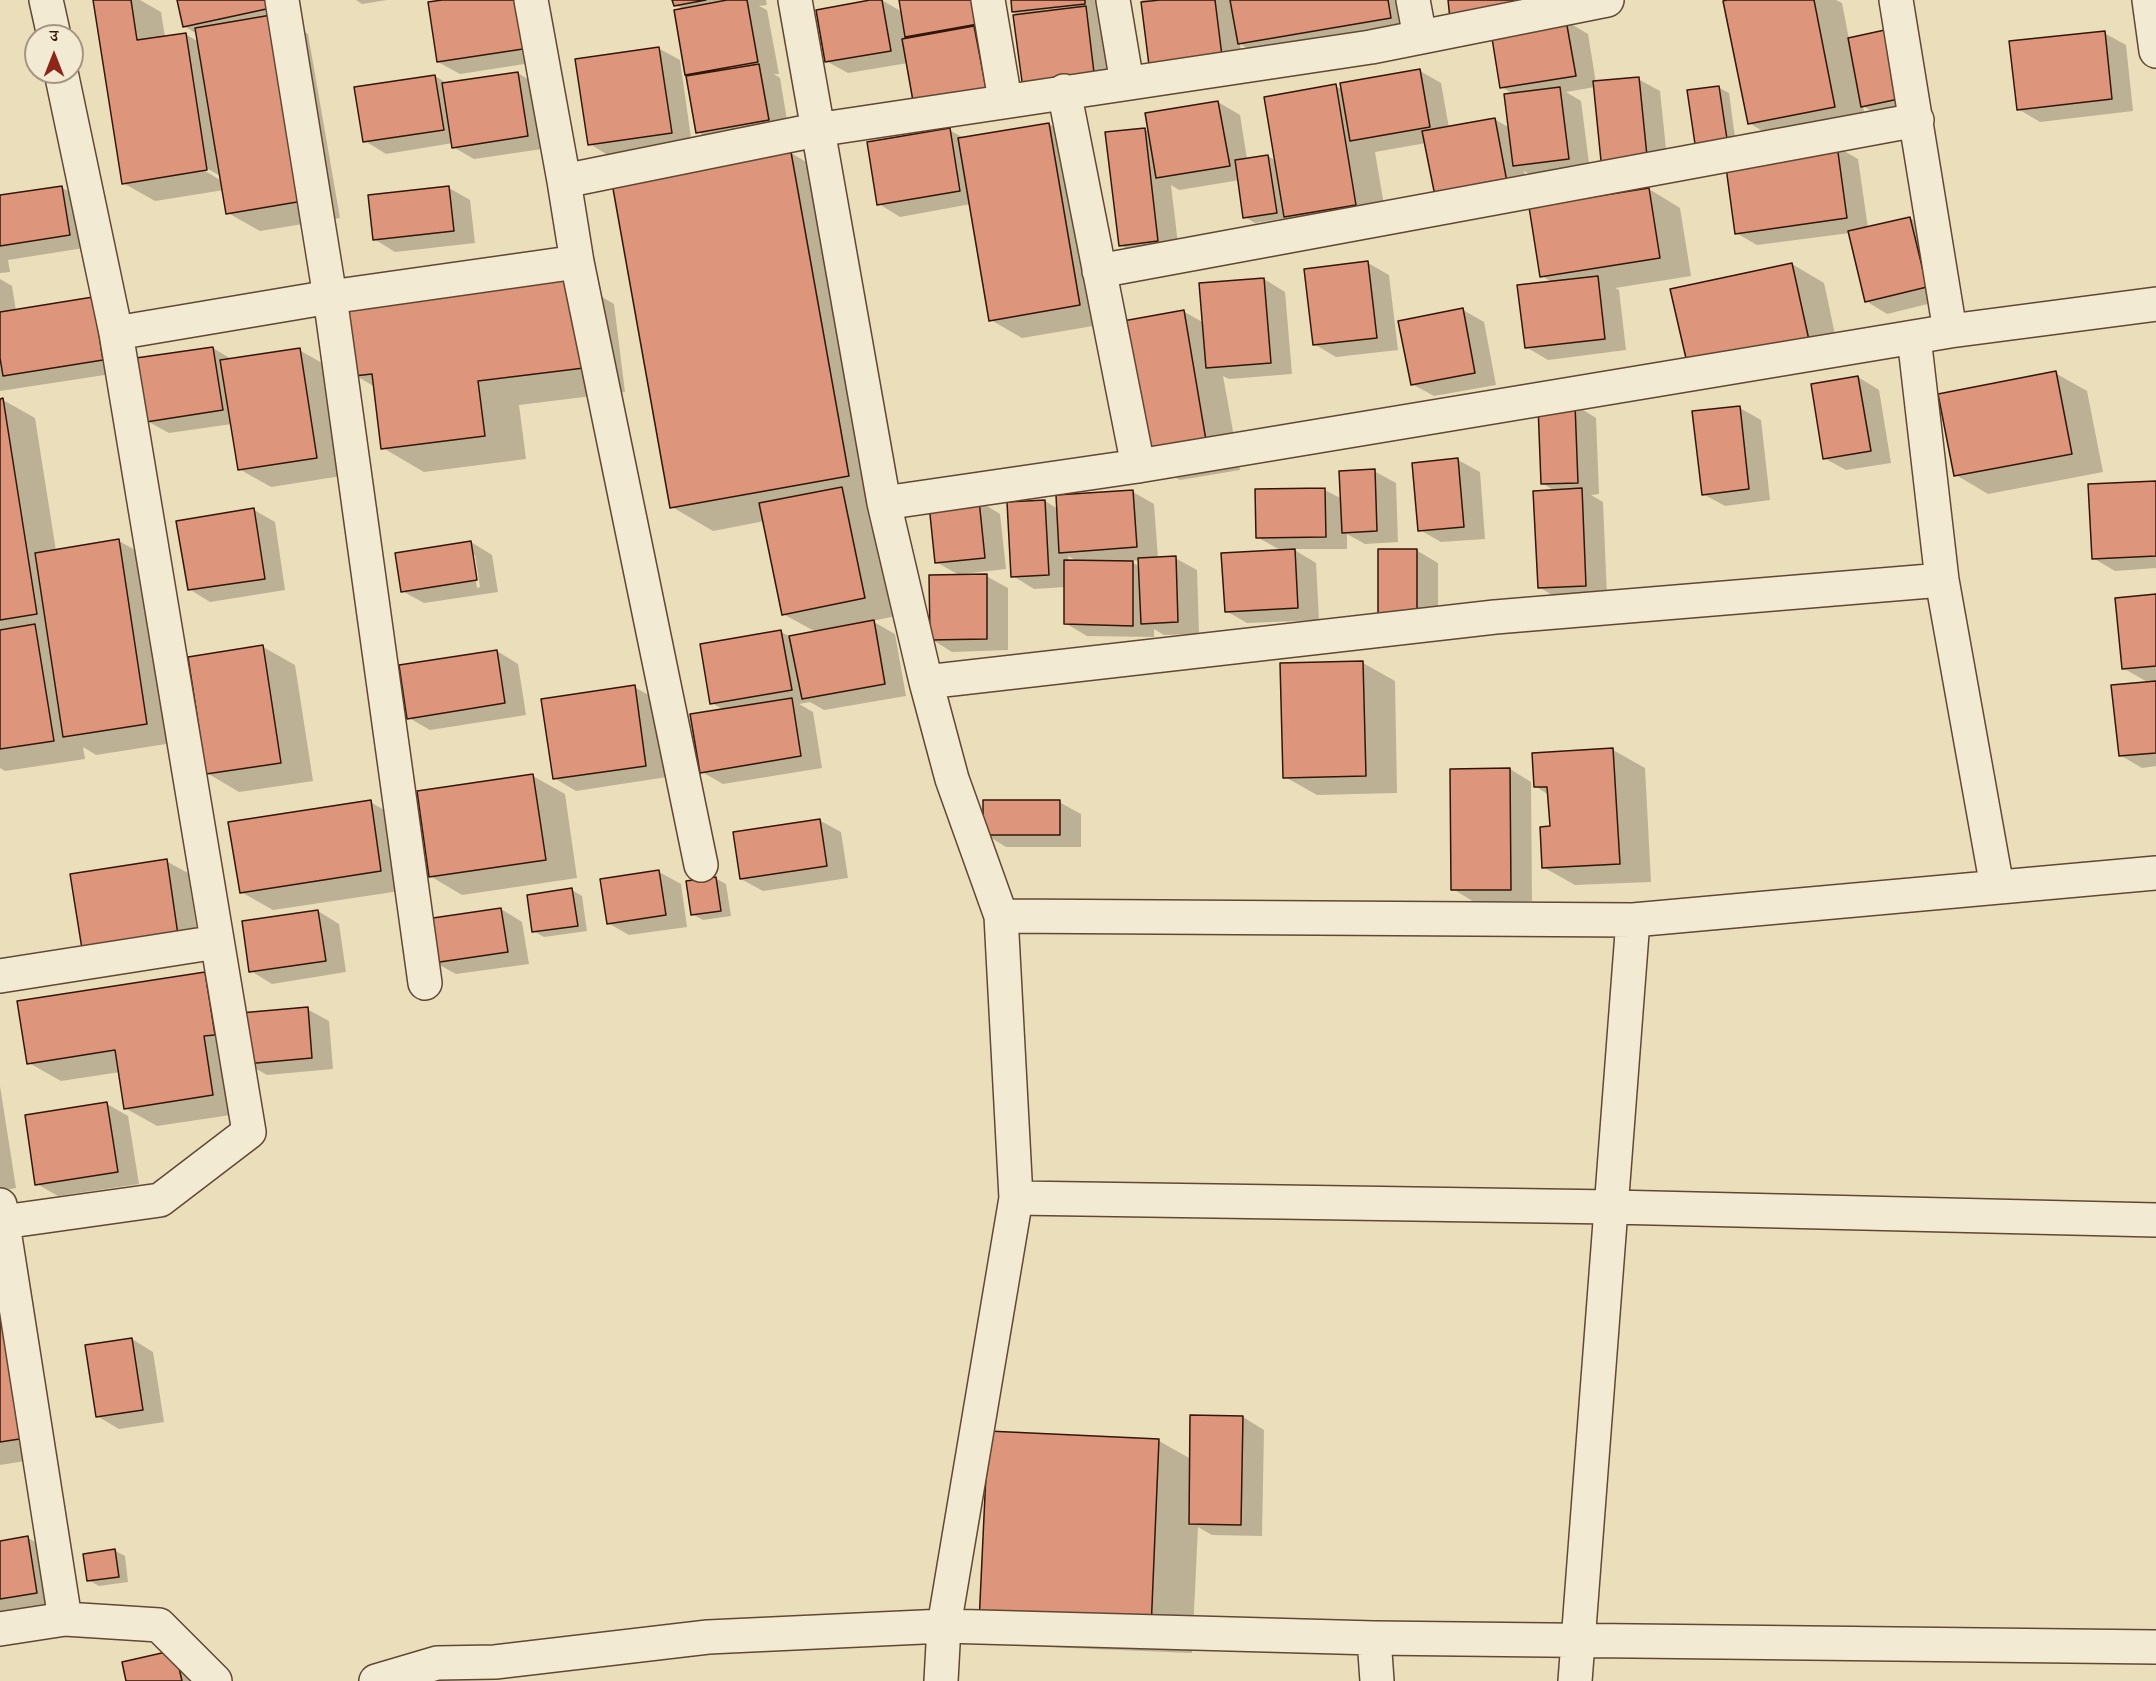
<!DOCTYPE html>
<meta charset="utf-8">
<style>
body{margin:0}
#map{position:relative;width:2156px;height:1681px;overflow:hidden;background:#ebdeba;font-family:"Sorts Mill Goudy","Noto Serif Devanagari",serif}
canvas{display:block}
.north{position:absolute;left:24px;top:24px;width:60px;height:60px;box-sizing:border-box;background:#f2ead2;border:2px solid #a59581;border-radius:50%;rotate:0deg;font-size:16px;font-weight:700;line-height:24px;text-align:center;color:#321608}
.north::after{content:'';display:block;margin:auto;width:21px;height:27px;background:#8f2418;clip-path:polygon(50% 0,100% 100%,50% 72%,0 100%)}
</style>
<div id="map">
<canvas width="2156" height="1681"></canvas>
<div class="north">उ</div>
</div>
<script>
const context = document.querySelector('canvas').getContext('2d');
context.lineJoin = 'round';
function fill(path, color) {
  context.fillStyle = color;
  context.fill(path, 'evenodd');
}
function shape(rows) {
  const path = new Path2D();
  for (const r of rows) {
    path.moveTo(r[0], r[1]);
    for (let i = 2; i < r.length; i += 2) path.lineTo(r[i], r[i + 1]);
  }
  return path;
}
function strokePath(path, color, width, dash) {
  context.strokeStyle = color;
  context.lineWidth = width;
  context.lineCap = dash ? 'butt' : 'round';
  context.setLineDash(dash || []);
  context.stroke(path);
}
const shadow = shape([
 [95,0,140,0,161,12,165,37,185,34,199,42,197,34,184,26,179,0,288,0,286,21,308,34,340,218,260,231,228,213,224,190,155,201,123,183],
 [201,165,222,177,222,181,200,168],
 [356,0,387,0,362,4],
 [452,0,531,0,544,61,460,74,438,62],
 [674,0,766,0,767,5,759,6,767,10,779,74,774,74,780,78,789,132,719,144,698,132,692,77,686,74,683,9,675,5],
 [878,0,882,0,902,12,900,0,992,0,1007,100,908,63,848,73,826,61],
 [1012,0,1104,0,1116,92,1013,12],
 [1141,0,1425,0,1432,42,1281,67,1240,44,1244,76],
 [1735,0,1836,0,1842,3,1849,39,1929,109,1884,118,1863,106,1866,125,1781,142,1749,123],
 [1566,21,1588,34,1596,83,1638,79,1660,91,1668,168,1624,173,1603,160,1595,87,1566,92,1581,101,1590,171,1536,178,1524,171,1528,194,1426,143,1375,152,1387,223,1317,234,1288,218,1255,223,1245,217,1240,180,1179,190,1171,185,1179,252,1141,257,1120,245,1144,129,1150,132,1218,102,1240,115,1247,159,1268,156,1276,161,1335,86,1343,90,1420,71,1441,83,1449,128,1494,119,1510,128,1514,94,1501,87],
 [2104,33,2126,45,2133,111,2040,122,2018,109],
 [658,48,680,60,692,145,611,157,590,144],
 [518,73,539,86,549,148,474,159,453,147,453,143,386,154,365,141,435,76,448,84],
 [1718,87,1729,93,1736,145,1707,149,1696,143],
 [1049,124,1080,143,1111,323,1022,338,991,320,971,204,900,217,879,204,949,130,964,138],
 [1837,147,1858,159,1868,228,1910,218,1931,231,1948,299,1887,314,1866,301,1850,233,1757,245,1736,233],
 [791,153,832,177,896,616,872,621,895,634,906,696,824,710,810,702,799,704,813,712,822,768,723,784,702,772,724,710,712,703,781,632,791,637,816,632,783,614,765,521,713,531,672,507],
 [61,187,83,200,90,247,8,260,10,272,0,273,0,197],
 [449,188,470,200,475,243,395,252,374,239],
 [1649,189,1680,208,1691,276,1615,288,1619,290,1626,350,1548,360,1526,347,1553,283,1542,276],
 [1368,263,1389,275,1398,350,1336,357,1314,344],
 [1792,264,1824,283,1840,358,1721,384],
 [0,279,12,286,16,311,114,311,124,372,0,391],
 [1264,279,1285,292,1292,374,1229,379,1223,376,1240,470,1180,480,1148,462,1183,311,1204,323],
 [573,280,614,304,625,392,519,405,526,459,424,472,383,448,375,387,355,375],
 [1463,310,1484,322,1496,385,1434,396,1412,384],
 [213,348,233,360,299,350,331,368,348,475,271,487,239,469,232,424,169,433,147,421],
 [2055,373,2087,391,2103,472,1988,494,1956,475],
 [1858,377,1879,390,1891,463,1846,470,1824,458],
 [0,400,3,400,35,418,56,551,119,541,151,559,179,742,96,755,83,747,85,759,5,771,0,768],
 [1575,405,1596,418,1599,494,1591,495,1603,502,1607,597,1560,600,1539,587,1555,491,1542,483],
 [1740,408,1761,420,1770,500,1725,506,1703,494],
 [1458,460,1480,472,1485,539,1441,542,1420,530],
 [1374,471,1396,483,1398,542,1365,544,1347,534,1347,549,1293,549,1316,563,1319,620,1247,623,1226,611,1282,551,1257,537,1325,490,1342,499],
 [2156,482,2156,568,2115,571,2093,558],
 [1133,492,1154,504,1158,558,1175,558,1197,570,1199,634,1164,635,1154,629,1154,637,1087,636,1065,623,1066,587,1034,589,1013,576,1045,501,1058,509],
 [1068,556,1079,562,1069,562],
 [1140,560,1140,567,1130,561],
 [979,501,1000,514,1006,569,962,574,962,576,986,576,1008,588,1008,650,952,652,931,639,961,576,936,562],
 [254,510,275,522,285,590,210,602,189,589],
 [471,542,492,555,498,592,424,603,402,591],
 [472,555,475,555,480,587,477,588],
 [1416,550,1438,563,1438,626,1401,626],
 [2156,596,2156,766,2142,768,2120,755,2149,683,2123,668],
 [263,647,295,665,313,781,239,792,207,773],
 [497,651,518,664,526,715,430,730,409,718],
 [1363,663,1395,681,1397,793,1317,795,1285,777],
 [634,687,656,699,667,777,576,791,554,778],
 [1613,750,1645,768,1651,882,1575,885,1543,867,1551,827,1549,795,1535,786],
 [1510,769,1531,782,1532,901,1474,902,1453,889],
 [533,776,565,794,577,878,462,895,430,876],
 [370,802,402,820,413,889,273,910,241,892],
 [1059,802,1081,814,1081,847,1006,847,985,834],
 [819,820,841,832,848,878,763,891,741,879],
 [166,861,188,873,199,946,72,876],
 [659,872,681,884,687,927,629,935,608,923],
 [715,878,726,884,731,916,703,920,692,914],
 [572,890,582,896,587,931,544,937,533,931],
 [501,909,522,922,529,964,456,974,434,962],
 [318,911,339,924,346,972,272,984,251,971],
 [205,973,237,992,240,1014,307,1009,329,1021,333,1069,267,1075,246,1063,245,1050,209,1030,208,1032,243,1053,244,1113,157,1126,125,1108,120,1072,61,1081,29,1063],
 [0,1086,16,1188,0,1191],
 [107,1104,128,1116,139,1184,58,1196,37,1184],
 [0,1259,29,1276,57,1456,0,1465],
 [132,1339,153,1352,164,1422,119,1429,97,1416],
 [1243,1417,1264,1430,1262,1536,1212,1535,1198,1527,1192,1653,1021,1646,980,1622,989,1433,1159,1441,1191,1459],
 [28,1538,49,1550,58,1605,0,1614,0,1542],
 [114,1550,125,1556,128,1582,99,1586,88,1580],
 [175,1652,200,1681,128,1681]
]);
const building = shape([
 [93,0,131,0,137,40,186,33,207,170,122,184,93,0],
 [177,0,270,0,271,8,183,27,177,0],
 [442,0,516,0,523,49,437,62,428,2,442,0],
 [672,0,706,0,674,6,672,0],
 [727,0,747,0,758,62,685,75,674,10,727,0],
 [870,0,882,0,891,51,825,62,816,10,870,0],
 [899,0,974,0,978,24,905,37,899,0],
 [1011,0,1085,0,1085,4,1012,12,1011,0],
 [1160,0,1215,0,1223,64,1150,73,1141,2,1160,0],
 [1230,0,1388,0,1391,18,1238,44,1230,0],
 [1448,0,1513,0,1515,10,1450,19,1448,0],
 [1727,0,1814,0,1835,107,1748,124,1723,1,1727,0],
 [1086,6,1095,81,1023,89,1013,15,1086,6],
 [277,14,309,200,226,214,195,28,277,14],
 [1566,20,1576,76,1500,88,1491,32,1566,20],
 [974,26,986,88,913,101,902,39,974,26],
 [1894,28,1908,97,1861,107,1848,38,1894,28],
 [2105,31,2112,99,2017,110,2009,41,2105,31],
 [659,47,672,133,588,145,575,59,659,47],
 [759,64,769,120,696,133,686,76,759,64],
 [1420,69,1430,127,1350,141,1340,83,1420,69],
 [518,72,528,136,452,148,442,83,518,72],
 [435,75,444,130,363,142,354,87,435,75],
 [1639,77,1647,156,1601,161,1593,81,1639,77],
 [1336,84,1356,205,1284,217,1264,97,1336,84],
 [1719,86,1727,139,1695,144,1687,90,1719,86],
 [1560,87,1569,159,1513,166,1504,94,1560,87],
 [1218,101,1230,166,1156,178,1145,113,1218,101],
 [1495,118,1507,182,1435,196,1422,131,1495,118],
 [1049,123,1080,305,989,321,958,138,1049,123],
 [950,128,960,191,877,205,867,142,950,128],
 [1145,128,1158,241,1119,246,1105,132,1145,128],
 [1837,145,1847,218,1735,234,1725,160,1837,145],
 [791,152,849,476,670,508,612,183,791,152],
 [1268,155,1277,213,1243,218,1235,160,1268,155],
 [62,186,70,235,0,246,0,195,62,186],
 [449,186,454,231,373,240,368,195,449,186],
 [1649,188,1660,258,1540,277,1529,207,1649,188],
 [1910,217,1927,287,1865,302,1848,231,1910,217],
 [1368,261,1377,338,1313,345,1304,269,1368,261],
 [1792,263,1809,340,1688,367,1670,289,1792,263],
 [1598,276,1605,339,1525,348,1517,285,1598,276],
 [573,278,584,368,478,381,485,436,381,449,372,374,354,376,345,307,573,278],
 [1264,278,1271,363,1206,368,1199,283,1264,278],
 [93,297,103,360,3,376,0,358,0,312,93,297],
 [1463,308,1475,373,1411,385,1398,321,1463,308],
 [1184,310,1208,452,1147,463,1123,321,1184,310],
 [213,347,223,410,146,422,136,358,213,347],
 [300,348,317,458,238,470,220,360,300,348],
 [2056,371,2072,454,1954,476,1938,394,2056,371],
 [1858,376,1871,451,1823,459,1811,384,1858,376],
 [3,398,37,614,0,620,0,399,3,398],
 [1575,404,1578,483,1541,484,1538,405,1575,404],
 [1740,406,1749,489,1702,495,1692,411,1740,406],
 [1458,458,1464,527,1418,531,1412,463,1458,458],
 [1375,469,1377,531,1342,533,1339,471,1375,469],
 [2156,481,2156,556,2092,559,2088,484,2156,481],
 [842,487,865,598,782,615,759,503,842,487],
 [1325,488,1326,537,1256,538,1255,489,1325,488],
 [1582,488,1586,586,1538,588,1533,491,1582,488],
 [1133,490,1137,547,1059,553,1056,495,1133,490],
 [979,500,985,558,935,563,929,505,979,500],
 [1045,500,1049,575,1011,577,1007,502,1045,500],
 [254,508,265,579,188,590,176,521,254,508],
 [119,539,147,724,63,737,35,553,119,539],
 [471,541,477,580,401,592,395,553,471,541],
 [1295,549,1298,608,1225,612,1221,553,1295,549],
 [1378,549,1417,549,1417,615,1378,615,1378,549],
 [1176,556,1178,622,1141,624,1138,558,1176,556],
 [1064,560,1133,561,1133,626,1064,624,1064,560],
 [987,574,987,639,930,640,929,575,987,574],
 [2156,594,2156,666,2122,669,2115,598,2156,594],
 [874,620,885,684,802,699,789,636,874,620],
 [35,624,54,741,0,749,0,630,35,624],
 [781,630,792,690,710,704,700,644,781,630],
 [263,645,281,763,206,774,188,657,263,645],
 [497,650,505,703,407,719,399,665,497,650],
 [1363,661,1366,776,1283,778,1280,663,1363,661],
 [2156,681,2156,753,2119,756,2111,685,2156,681],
 [635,685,646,766,553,779,541,699,635,685],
 [792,698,801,756,700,773,690,714,792,698],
 [1613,748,1620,864,1542,868,1540,827,1550,826,1547,787,1534,787,1532,753,1613,748],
 [1510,768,1511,890,1451,890,1450,769,1510,768],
 [533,774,546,860,429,877,417,791,533,774],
 [371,800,381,871,240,893,228,822,371,800],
 [983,800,1060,800,1060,835,983,835,983,800],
 [820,819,827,866,740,879,733,832,820,819],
 [167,859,178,935,82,949,70,874,167,859],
 [659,870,666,915,607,924,600,879,659,870],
 [716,877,721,911,691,915,686,881,716,877],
 [572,888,578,926,532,932,527,895,572,888],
 [501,908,508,952,433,963,426,919,501,908],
 [318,910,326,961,249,972,242,921,318,910],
 [205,972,215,1035,204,1036,213,1095,124,1109,115,1050,27,1064,17,1001,205,972],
 [308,1007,312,1058,245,1064,240,1013,308,1007],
 [107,1102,118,1172,35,1185,25,1115,107,1102],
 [0,1270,26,1438,0,1442,0,1270],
 [132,1338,143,1410,96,1417,85,1345,132,1338],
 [1190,1415,1243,1416,1241,1525,1189,1524,1190,1415],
 [988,1431,1159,1439,1151,1630,979,1623,988,1431],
 [28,1536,37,1593,0,1599,0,1541,28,1536],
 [115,1549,119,1577,87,1581,83,1554,115,1549],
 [175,1650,182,1681,126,1681,122,1662,175,1650]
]);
const street = shape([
 [46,0,54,36],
 [282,0,330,297,425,983],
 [531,0,564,181,577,262,701,865],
 [795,0,884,503,926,682,952,779,1001,916,1016,1198,944,1626,941,1681],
 [988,0,1005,100],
 [1113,0,1127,83],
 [1413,0,1420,37],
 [1896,0,1950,331],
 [2149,0,2156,51],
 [1064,91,1138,466],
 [564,181,816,130,1371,47,1607,0],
 [1099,271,1917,120],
 [116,333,330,297,577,262],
 [1914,337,1942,580,1997,887],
 [884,503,1138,466,1950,331,2156,304],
 [926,682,1495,617,1942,580],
 [1001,916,1633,920,2156,873],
 [0,976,217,942],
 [1016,1198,1612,1207,2156,1220],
 [0,1205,65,1619],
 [3,1222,160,1200,249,1132,116,333,61,72],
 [0,1629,65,1619,159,1625,215,1681],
 [1374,1638,1377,1681],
 [376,1681,437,1663,495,1662,708,1637,944,1626,1374,1638,2156,1647],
 [1575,1681,1633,920]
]);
fill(shadow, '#0003');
fill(building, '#dd957b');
strokePath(building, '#321608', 1.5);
strokePath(street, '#604834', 36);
strokePath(street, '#f2ead2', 33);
</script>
